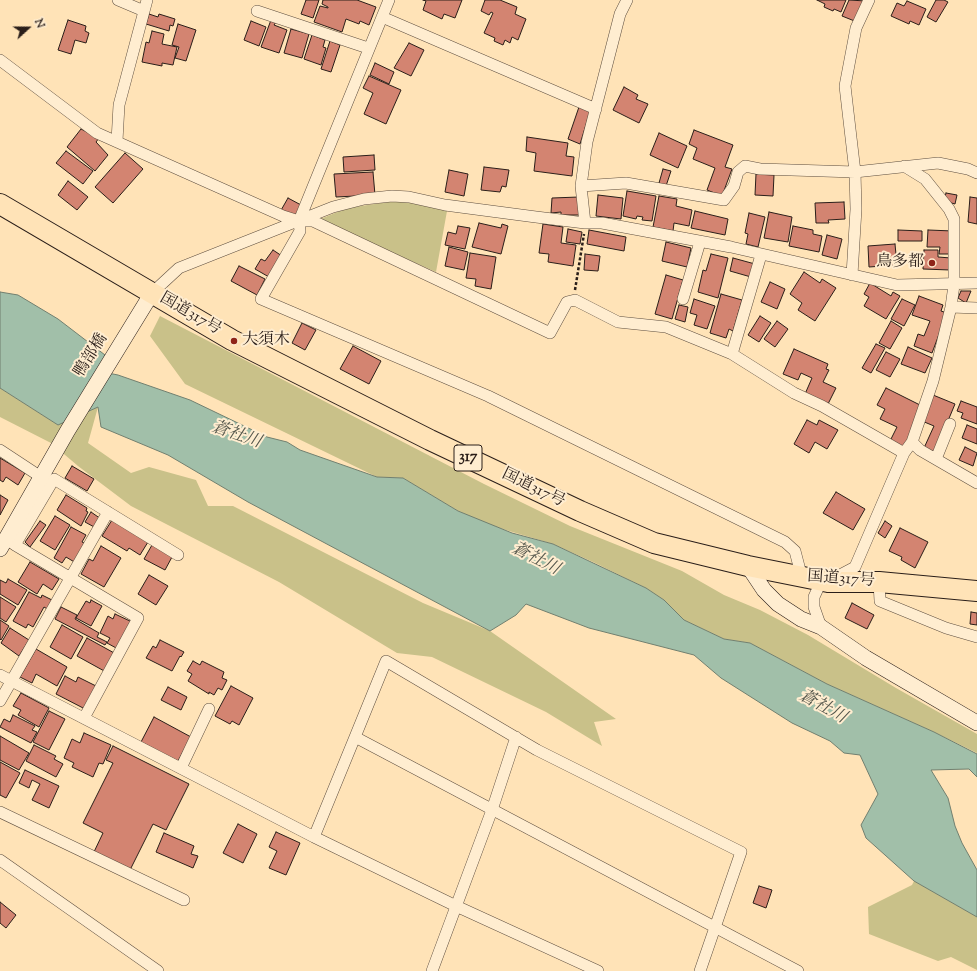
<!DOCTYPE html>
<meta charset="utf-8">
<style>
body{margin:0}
#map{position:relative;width:977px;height:971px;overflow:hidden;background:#ffe3b7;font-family:"Sorts Mill Goudy",serif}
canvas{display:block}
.north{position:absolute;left:8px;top:8px;width:40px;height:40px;-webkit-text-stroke:3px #ffedd0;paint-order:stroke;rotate:69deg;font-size:11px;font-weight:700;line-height:16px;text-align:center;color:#2a1e19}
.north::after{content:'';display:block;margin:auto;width:14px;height:18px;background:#2a1e19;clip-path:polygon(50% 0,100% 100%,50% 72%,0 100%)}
</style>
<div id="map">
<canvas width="977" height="971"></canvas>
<div class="north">N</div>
</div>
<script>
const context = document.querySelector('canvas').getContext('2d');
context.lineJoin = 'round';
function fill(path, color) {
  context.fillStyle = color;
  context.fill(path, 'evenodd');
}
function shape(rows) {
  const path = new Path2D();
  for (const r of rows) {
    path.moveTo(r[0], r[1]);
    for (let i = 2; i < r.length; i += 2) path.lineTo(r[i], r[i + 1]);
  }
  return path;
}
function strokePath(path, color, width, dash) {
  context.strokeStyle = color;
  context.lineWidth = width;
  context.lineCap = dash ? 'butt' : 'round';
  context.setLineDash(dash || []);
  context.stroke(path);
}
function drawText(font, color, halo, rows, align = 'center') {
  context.font = font + ' "Sorts Mill Goudy","Noto Serif JP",serif';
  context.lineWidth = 4;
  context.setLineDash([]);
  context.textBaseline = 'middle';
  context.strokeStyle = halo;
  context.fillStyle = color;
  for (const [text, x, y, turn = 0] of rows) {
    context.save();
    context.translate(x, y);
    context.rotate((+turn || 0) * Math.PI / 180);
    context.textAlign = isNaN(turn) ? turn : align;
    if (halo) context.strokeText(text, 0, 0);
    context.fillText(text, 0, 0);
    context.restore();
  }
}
const green = shape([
 [409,199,447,211,436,272,318,220,347,208],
 [160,316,484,484,570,526,682,571,724,595,760,610,808,635,896,688,977,734,977,753,934,732,827,684,750,643,724,639,684,620,664,600,646,588,593,562,553,544,489,525,458,511,403,478,377,477,185,384,150,336],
 [0,388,58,425,98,407,88,443,131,473,149,467,196,480,208,506,233,506,423,603,490,631,616,719,594,722,602,746,546,712,432,657,397,653,279,582,131,506,78,466,51,443,0,417],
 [914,881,977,917,977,970,951,957,938,961,869,934,868,907,912,885]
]);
const water = shape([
 [0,292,18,295,58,319,105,355,98,371,118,375,190,400,267,437,287,442,300,450,377,477,403,478,458,511,512,533,553,544,646,588,664,600,684,620,724,639,750,643,827,684,934,732,977,754,977,777,969,769,931,770,948,798,955,826,962,843,977,870,977,917,914,881,866,838,861,825,878,794,860,755,844,753,830,741,792,723,721,678,694,655,589,628,526,604,516,615,490,631,248,502,168,455,101,427,98,407,58,425,0,388,0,292]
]);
const building = shape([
 [306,0,319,0,313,18,301,14,306,0],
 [323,0,357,0,376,7,369,25,360,21,359,24,346,19,342,32,314,22,320,6,328,8,328,7,322,4,323,0],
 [423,0,462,0,455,18,444,14,442,19,423,10,426,1,423,0],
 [485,0,500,0,517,7,515,14,526,19,518,40,512,37,510,43,505,40,503,45,494,41,495,38,484,33,493,13,491,12,489,15,481,11,485,0],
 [817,0,846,0,841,12,834,9,833,11,824,7,825,4,817,0],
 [849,0,866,1,857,22,842,16,849,0],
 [936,0,944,0,948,2,936,22,927,17,936,0],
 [907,1,926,9,919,25,910,21,909,24,891,16,897,3,904,6,907,1],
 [149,14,158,17,159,14,175,19,173,26,170,25,169,31,146,24,149,14],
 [68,20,86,26,85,31,89,33,86,43,75,40,71,54,58,50,68,20],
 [271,20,276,22,274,25,287,30,279,53,261,47,271,20],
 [251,21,266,27,259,46,244,40,251,21],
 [178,24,196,30,186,61,175,58,179,47,172,45,178,24],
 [291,29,309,34,302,58,284,53,291,29],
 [152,31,164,34,162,44,177,47,173,65,162,63,162,66,142,62,146,42,149,43,152,31],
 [312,35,325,40,323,47,326,48,321,65,304,59,312,35],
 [330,41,340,45,331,72,321,69,330,41],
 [409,43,424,50,411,76,394,68,409,43],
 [375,63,394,72,389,84,370,75,375,63],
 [369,76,401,90,386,124,364,114,373,93,363,88,369,76],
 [624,87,638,95,636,99,648,104,639,123,613,110,624,87],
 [580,104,590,112,580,144,568,139,580,104],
 [81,129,99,138,96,142,108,155,95,171,67,147,81,129],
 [694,130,733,145,725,167,732,169,722,196,707,190,715,168,693,159,697,148,689,144,694,130],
 [659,133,687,146,678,168,650,155,659,133],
 [527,137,568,143,566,156,574,157,572,176,534,171,536,153,526,151,527,137],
 [66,151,93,171,83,184,56,163,66,151],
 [125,153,143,169,113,203,95,187,125,153],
 [374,155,375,170,344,172,343,157,374,155],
 [484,167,509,170,506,187,502,186,500,192,481,190,484,167],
 [663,169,671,171,666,186,659,183,663,169],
 [449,170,468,174,464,196,445,192,449,170],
 [373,172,375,195,336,197,334,174,373,172],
 [756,174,774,175,773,196,755,195,756,174],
 [68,181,88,197,77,210,58,195,68,181],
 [627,191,656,196,652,221,642,220,643,217,637,216,636,219,623,216,627,191],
 [946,193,957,195,955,204,944,201,946,193],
 [598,195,623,198,621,219,596,216,598,195],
 [659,196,677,199,676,206,692,210,689,226,674,223,673,231,653,227,659,196],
 [579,197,580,215,561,215,561,212,551,213,552,198,579,197],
 [970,197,977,198,977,224,968,222,970,197],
 [288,198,301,205,294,219,280,212,288,198],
 [844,202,845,219,828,220,829,223,816,223,815,203,844,202],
 [695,211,728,219,725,235,691,228,695,211],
 [769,212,792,217,788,242,764,238,769,212],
 [749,213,765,217,758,247,746,244,748,234,745,233,749,213],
 [479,223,501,228,502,224,508,226,501,254,472,247,479,223],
 [543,224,563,227,561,243,576,245,573,266,548,262,549,254,539,253,543,224],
 [458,226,470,228,465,249,445,245,448,232,456,234,458,226],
 [793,226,813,230,813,234,822,236,819,252,789,246,793,226],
 [568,229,582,232,580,244,566,242,568,229],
 [589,230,626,237,624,251,587,244,589,230],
 [898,230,922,231,922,241,898,241,898,230],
 [928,230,953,231,951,254,939,254,940,247,927,247,928,230],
 [827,235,842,239,837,259,822,255,827,235],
 [666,242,691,248,687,267,662,261,666,242],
 [895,244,897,265,869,267,868,246,895,244],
 [449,247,468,252,464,270,445,266,449,247],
 [273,250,282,256,269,277,255,269,261,259,265,261,273,250],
 [924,250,938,250,938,257,951,258,950,270,923,269,924,250],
 [470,253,496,257,491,289,475,286,476,279,466,278,470,253],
 [585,254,600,256,598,271,584,270,585,254],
 [711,254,728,258,718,298,698,292,703,270,706,271,711,254],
 [733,258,755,264,751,277,730,271,733,258],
 [239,266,265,279,257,295,231,281,239,266],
 [804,272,820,283,822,279,836,288,815,321,798,310,802,303,790,294,804,272],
 [666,275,683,280,672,319,655,314,666,275],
 [770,282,785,289,777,309,761,302,770,282],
 [870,283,891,296,893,292,900,296,886,319,864,306,869,297,864,294,870,283],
 [961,291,971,291,966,303,958,298,961,291],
 [721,294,742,300,733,331,729,329,726,338,710,333,721,294],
 [919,296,943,305,941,311,947,313,932,353,914,346,918,334,924,336,930,321,912,315,919,296],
 [694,299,715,306,707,329,694,325,697,315,690,313,694,299],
 [902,299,915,305,904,326,891,319,902,299],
 [679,305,688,307,685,322,675,319,679,305],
 [760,316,771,323,759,342,748,335,760,316],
 [777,321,788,329,775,347,764,339,777,321],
 [891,321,902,328,890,349,879,343,891,321],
 [302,323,316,330,305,350,292,343,302,323],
 [876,344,885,348,871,373,862,368,876,344],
 [353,346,381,361,369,384,340,369,353,346],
 [908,347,932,358,925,373,901,364,908,347],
 [794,349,828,364,826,369,829,370,823,382,836,388,828,404,805,394,812,378,801,373,798,380,783,374,794,349],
 [886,352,900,359,890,377,876,370,886,352],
 [886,388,924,407,904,447,890,441,897,427,880,419,885,409,877,405,886,388],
 [933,395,955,404,935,452,924,448,934,426,922,421,933,395],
 [961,401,977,407,977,424,961,418,963,413,957,411,961,401],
 [807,420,817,425,819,420,838,430,827,449,815,442,809,453,794,444,807,420],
 [967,425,977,429,977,444,962,438,967,425],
 [965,447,977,453,973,466,959,460,965,447],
 [0,458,25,473,18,485,6,477,3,482,0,480,0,458],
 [72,466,94,479,87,491,65,478,72,466],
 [836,492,865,509,853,530,823,513,836,492],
 [0,495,8,500,0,515,0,495],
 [66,495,87,508,86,511,88,512,81,526,57,510,66,495],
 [91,512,101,519,96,528,85,522,91,512],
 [55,516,70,525,55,550,40,541,55,516],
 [112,520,148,542,140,555,129,548,127,551,102,536,112,520],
 [40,521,46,525,30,547,25,542,40,521],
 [885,521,892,526,885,538,878,533,885,521],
 [71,527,86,535,82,542,86,544,76,563,66,557,62,563,54,558,71,527],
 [900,528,928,542,915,568,901,560,902,557,889,551,900,528],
 [152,545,172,557,165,570,144,559,152,545],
 [101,546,121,558,104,587,81,574,89,559,93,561,101,546],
 [30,562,59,579,52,590,43,584,37,594,18,582,30,562],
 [149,575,168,586,156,605,138,594,149,575],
 [8,579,27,590,18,605,0,594,0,580,6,583,8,579],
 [29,592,41,598,42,595,54,601,49,610,44,607,33,627,28,624,26,628,13,621,29,592],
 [0,597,16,607,6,622,0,618,0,597],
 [91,600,102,606,91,626,76,618,86,601,90,603,91,600],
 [852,603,874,615,867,629,845,618,852,603],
 [61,607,77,615,75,619,99,633,97,637,107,642,105,645,55,619,61,607],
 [971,612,977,613,977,625,970,624,971,612],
 [115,614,132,622,118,649,107,643,110,638,100,633,108,616,113,619,115,614],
 [0,620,9,626,1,640,0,639,0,620],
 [62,625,83,637,71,659,50,647,62,625],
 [10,628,29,640,19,656,1,643,10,628],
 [87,638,116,654,106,672,77,656,87,638],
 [160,640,184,652,181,657,180,656,172,671,146,658,153,646,156,648,160,640],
 [36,649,67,667,57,686,36,674,32,683,20,677,36,649],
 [193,661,200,665,202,661,224,672,222,678,227,680,222,690,218,688,214,695,209,692,209,694,188,681,192,674,187,671,193,661],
 [65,676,76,682,78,677,96,686,85,709,56,694,65,676],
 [231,686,253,698,239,725,232,721,230,724,215,716,231,686],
 [168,687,187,697,181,710,161,700,168,687],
 [21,693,49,708,39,727,18,715,21,710,13,706,21,693],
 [49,711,65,719,49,750,33,742,49,711],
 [13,715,35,726,32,730,37,732,31,743,0,727,4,719,10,722,13,715],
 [154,717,191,737,178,761,141,742,154,717],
 [84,733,111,745,103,764,99,763,93,777,72,767,74,763,64,758,72,739,80,743,84,733],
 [0,736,29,753,19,770,0,760,0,736],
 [34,745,56,756,54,759,63,764,56,777,26,761,34,745],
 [113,746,189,784,166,830,153,824,129,872,93,854,103,833,83,823,113,763,106,760,113,746],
 [0,762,20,773,6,798,0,795,0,762],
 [25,770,59,786,49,808,32,800,40,784,32,780,29,788,19,783,25,770],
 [238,824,257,834,243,863,223,853,238,824],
 [276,832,300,843,286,875,269,868,277,851,269,847,276,832],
 [164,833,194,846,191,854,198,856,193,868,156,852,164,833],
 [759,886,772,890,766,908,753,903,759,886],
 [0,902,16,915,6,928,0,923,0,902]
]);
const path = shape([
 [575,290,584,234]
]);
const street = shape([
 [118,0,144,11],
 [389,0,299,221,300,231,261,299,488,396,785,542,795,551,802,578],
 [627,0,620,14,587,142,581,186,626,183,724,200,734,186,738,172,745,166,760,169,855,172,938,163,968,169,977,173],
 [257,11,368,48],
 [382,17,596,109],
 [0,60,97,133,283,216,299,221,313,221,550,333,567,302,575,300,618,322,666,327,732,354,794,393,822,406,904,453],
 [117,141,119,105,147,0],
 [581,186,585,223],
 [852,275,856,209,855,172,845,86,856,28,869,0],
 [152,293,179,268,333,207,364,199,392,196,409,197,445,205,536,217,585,223,602,223,731,247,897,285,977,283],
 [683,299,700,242],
 [951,307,977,308],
 [732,354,761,255],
 [912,442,920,450,977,483],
 [0,450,41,477],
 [936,459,950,424],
 [9,541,15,545,54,479,178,555],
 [15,545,138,618,84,718],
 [879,582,880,601,946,628,977,637],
 [821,627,814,607,814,597,819,586,855,567,904,453,912,442,933,381,951,307,954,285,954,219,949,209,925,179,904,166],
 [0,675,314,837,456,906,598,971],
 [0,701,108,512],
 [355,737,386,661,537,750,741,852,700,971],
 [181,768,209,709],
 [0,812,184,900],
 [314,837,355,737,798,971],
 [0,860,158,971],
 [432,971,492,810,516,737]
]);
const secondary = shape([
 [0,549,68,430,152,293],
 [748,566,764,590,778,604,801,619,821,627,866,658,977,723]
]);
const highway = shape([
 [0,204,232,340,430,440,580,511,654,543,748,566,828,582,879,582,977,591]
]);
const markers = [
 [932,263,4,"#8f2418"],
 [234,341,4,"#8f2418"]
];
const shields = [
 [468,458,28]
];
const shieldNames = [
 ["317",468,458]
];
const poiNames = [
 ["鳥多都",924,263],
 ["大須木",242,341,"left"]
];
const streetNames = [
 ["国道317号",190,315,30],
 ["鴨部橋",92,356,-58],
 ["国道317号",533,489,26],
 ["国道317号",841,580,4]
];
const waterNames = [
 ["蒼社川",236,436,19],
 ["蒼社川",535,560,27],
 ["蒼社川",822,708,29]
];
fill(green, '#c9c189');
fill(water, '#a1bfa9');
strokePath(water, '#717f6f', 1);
fill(building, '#d38471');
strokePath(building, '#2a1e19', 1);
strokePath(street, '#5f4f40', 12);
strokePath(secondary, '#2a1e19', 16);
strokePath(highway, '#2a1e19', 22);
strokePath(path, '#2a1e19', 2.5, [3, 2]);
strokePath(street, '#ffedd0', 11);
strokePath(secondary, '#ffedd0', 15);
strokePath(highway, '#ffe3b7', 20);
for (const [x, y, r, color] of markers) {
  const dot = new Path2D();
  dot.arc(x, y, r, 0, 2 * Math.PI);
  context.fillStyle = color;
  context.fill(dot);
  strokePath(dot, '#ffedd0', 1.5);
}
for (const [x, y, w] of shields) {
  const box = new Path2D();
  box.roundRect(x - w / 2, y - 13, w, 26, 3);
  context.fillStyle = '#ffedd0';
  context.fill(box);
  strokePath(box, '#2a1e19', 1);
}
drawText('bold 15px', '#2a1e19', null, shieldNames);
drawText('16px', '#2a1e19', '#ffedd0', poiNames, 'right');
drawText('16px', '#2a1e19', '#ffedd0', streetNames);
drawText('italic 17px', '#54564b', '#ffedd0', waterNames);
</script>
